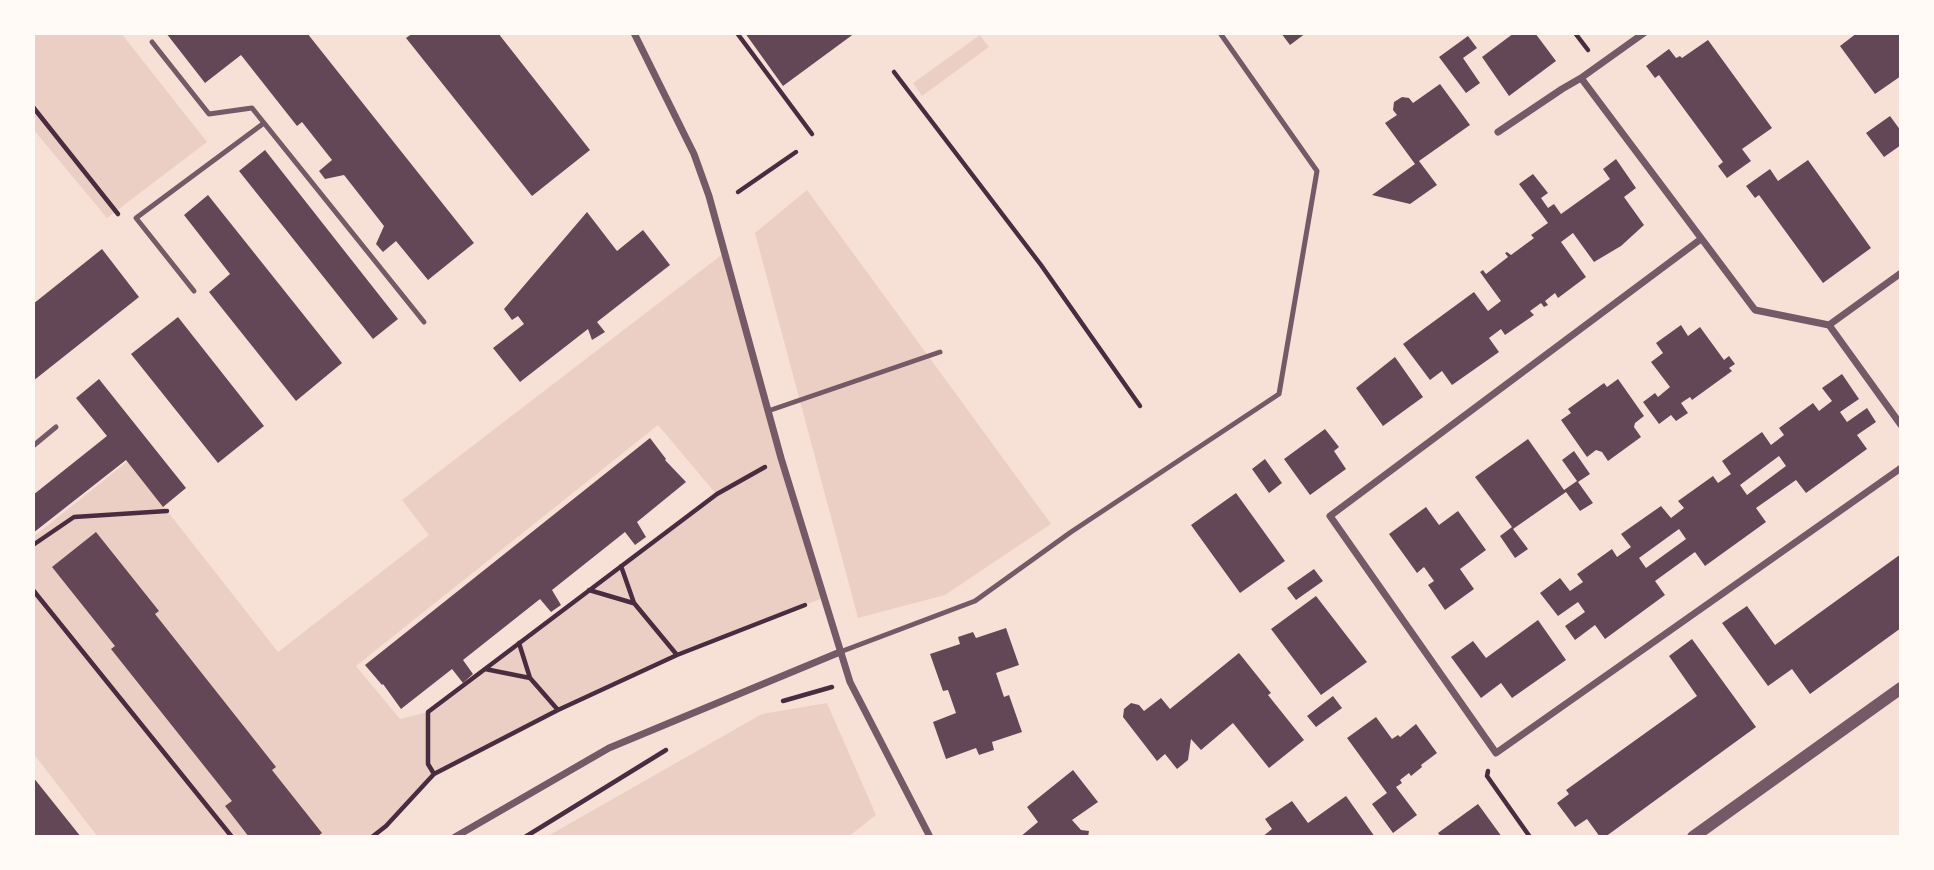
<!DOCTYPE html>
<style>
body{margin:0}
#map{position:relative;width:1934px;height:870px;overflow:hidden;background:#f7e1d7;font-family:Lato,sans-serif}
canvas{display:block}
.frame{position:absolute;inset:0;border:35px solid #fffaf5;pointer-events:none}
</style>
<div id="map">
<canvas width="1934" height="870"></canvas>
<div class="frame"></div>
</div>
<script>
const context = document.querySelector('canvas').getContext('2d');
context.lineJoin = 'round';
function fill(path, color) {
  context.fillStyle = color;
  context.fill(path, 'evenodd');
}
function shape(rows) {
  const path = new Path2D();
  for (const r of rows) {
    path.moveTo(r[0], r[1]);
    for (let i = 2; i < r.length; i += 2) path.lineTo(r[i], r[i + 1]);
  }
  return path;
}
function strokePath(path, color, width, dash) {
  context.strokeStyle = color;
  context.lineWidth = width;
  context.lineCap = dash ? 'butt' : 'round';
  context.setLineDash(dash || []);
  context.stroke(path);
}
const green = shape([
 [33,33,121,33,207,142,107,218,33,129],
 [980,35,989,47,922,96,913,83],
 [807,190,1051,524,945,595,858,618,755,233],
 [724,253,823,598,677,655,558,710,434,774,386,825,372,837,98,837,33,753,33,537,128,461,278,652,429,535,402,500],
 [658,425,716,494,428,712,400,719,356,666],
 [827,703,876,815,848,837,546,837,762,714]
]);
const building = shape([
 [166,33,307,33,474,243,428,280,396,241,383,252,376,244,384,226,344,175,325,179,319,171,332,160,302,122,297,126,241,55,205,83],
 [413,33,498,33,590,150,532,196,406,38],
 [745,33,855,33,783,86],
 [1281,33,1306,33,1290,45],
 [1514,33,1535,33,1556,61,1509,96,1482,57],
 [1857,33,1901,33,1901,76,1875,94,1840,46],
 [1468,36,1477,48,1463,58,1480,83,1466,93,1439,57],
 [1708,40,1772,128,1742,149,1751,161,1727,178,1718,166,1723,162,1659,75,1655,78,1646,66,1669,49,1676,58,1680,56,1682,58],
 [1440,84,1470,125,1419,161,1437,185,1410,204,1372,195,1415,164,1385,123,1397,115,1393,110,1394,102,1402,97,1409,98,1413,103],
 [1890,116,1901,131,1901,145,1884,157,1866,133],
 [265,150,398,319,373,339,239,171],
 [1616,159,1636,188,1624,197,1644,225,1621,246,1594,262,1573,233,1561,242,1586,277,1558,298,1555,293,1545,301,1548,305,1544,307,1541,303,1530,311,1534,315,1505,335,1501,329,1489,338,1499,352,1452,385,1442,371,1430,380,1403,344,1474,292,1488,311,1501,301,1480,272,1483,270,1486,274,1508,257,1505,253,1507,252,1511,255,1534,238,1531,235,1548,223,1519,184,1533,174,1548,193,1541,198,1548,208,1554,204,1561,214,1610,179,1603,169],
 [1808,160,1871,248,1823,283,1759,195,1755,198,1746,186,1770,169,1778,181],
 [208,195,342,363,296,401,209,292,230,274,184,215],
 [587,212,617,251,643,230,670,265,597,322,605,332,592,340,588,329,520,382,493,348,524,324,518,316,512,320,504,309],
 [102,249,139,297,33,381,33,304],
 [178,317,264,426,218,463,131,354],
 [1681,325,1688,336,1700,327,1724,360,1729,356,1735,364,1729,368,1732,371,1692,400,1690,397,1681,403,1688,413,1676,421,1671,415,1659,424,1643,402,1655,393,1658,397,1670,387,1651,362,1663,353,1656,343],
 [1395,357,1423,397,1383,426,1356,388],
 [1842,374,1859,399,1840,412,1847,422,1867,408,1876,422,1857,435,1867,449,1806,493,1796,480,1756,508,1766,522,1705,566,1695,552,1655,581,1665,595,1605,639,1595,625,1575,640,1565,626,1585,612,1578,602,1558,616,1540,593,1560,578,1570,591,1583,582,1577,574,1612,549,1617,557,1631,547,1621,534,1661,506,1671,518,1684,508,1678,501,1713,476,1718,483,1731,474,1722,461,1762,432,1771,445,1784,435,1779,428,1813,403,1819,411,1832,401,1822,388],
 [1779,456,1786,466,1747,495,1740,485],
 [1679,529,1686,539,1646,568,1639,558],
 [99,379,186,488,163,507,126,460,33,533,33,495,107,436,76,398],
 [1618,379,1644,416,1635,423,1634,427,1641,437,1608,461,1602,452,1596,450,1587,457,1561,420,1571,413,1568,409,1604,383,1607,387],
 [1325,429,1339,447,1334,451,1346,469,1310,495,1284,459],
 [650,438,666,459,665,460,686,482,637,522,646,537,635,545,625,532,552,590,561,605,551,612,540,599,463,660,473,674,463,683,452,669,401,709,383,684,382,685,365,665],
 [1528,439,1564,490,1577,481,1562,460,1574,451,1590,474,1578,482,1593,503,1580,511,1566,492,1513,529,1528,549,1515,558,1500,536,1512,527,1475,477],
 [1265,459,1282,483,1269,493,1252,469],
 [1236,493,1285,561,1240,593,1191,525],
 [1426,507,1439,525,1458,511,1486,550,1460,569,1474,589,1445,610,1428,585,1434,581,1424,567,1417,573,1389,534],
 [96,532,159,611,155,614,276,767,272,770,322,833,317,837,249,837,225,806,232,801,111,649,115,646,52,567],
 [1901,554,1901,628,1810,694,1792,669,1768,686,1722,623,1747,606,1775,645],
 [1314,569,1323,581,1296,600,1287,588],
 [1316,596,1367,662,1321,695,1271,629],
 [1538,620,1566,660,1512,698,1501,683,1481,698,1451,657,1473,641,1486,658],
 [1006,628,1019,665,996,673,1004,697,1009,695,1022,732,992,742,994,750,979,755,976,748,946,759,933,722,956,713,948,690,943,691,930,654,960,644,958,637,973,632,976,638],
 [1692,639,1756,727,1605,837,1600,837,1587,819,1575,827,1557,803,1569,794,1566,790,1697,696,1669,656],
 [1239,653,1271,693,1268,695,1304,740,1269,768,1233,723,1201,750,1191,739,1188,760,1177,769,1165,754,1157,761,1123,717,1124,709,1131,703,1139,705,1144,711,1161,698,1170,709],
 [1333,696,1342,708,1316,727,1307,716],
 [1376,717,1392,739,1398,735,1400,737,1416,724,1437,753,1421,765,1422,767,1411,776,1409,773,1400,780,1402,783,1396,787,1417,815,1393,833,1372,804,1387,793,1347,738],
 [1073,770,1098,802,1072,820,1081,830,1089,831,1088,837,1020,837,1038,822,1027,807],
 [33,777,81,837,33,837],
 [1346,796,1375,837,1262,837,1272,829,1265,819,1292,801,1308,823],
 [1478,804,1502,837,1441,837,1438,833]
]);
const path = shape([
 [737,33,812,134],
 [1575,33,1588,50],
 [894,72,1041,265,1140,406],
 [33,107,118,214],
 [738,192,796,152],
 [33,545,74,517,167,511],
 [621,566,634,603,677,655,805,605],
 [33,590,232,837],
 [589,590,633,603],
 [519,643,530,678],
 [677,655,558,710,434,774,428,764,428,712,717,494,765,467],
 [485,669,530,678,558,710],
 [783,701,832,687],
 [1488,771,1487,776,1530,837],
 [372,837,386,826,434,774],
 [525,837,666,750]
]);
const service = shape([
 [152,42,209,114,252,108,424,322],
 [194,291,136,218,264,123],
 [768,411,940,352],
 [33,446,56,427],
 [840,652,975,601,1071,532,1279,394,1317,171,1220,33]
]);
const minor = shape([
 [634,33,694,154,709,196,781,458,850,682,930,837],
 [1581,78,1755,310,1829,325,1901,425],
 [1498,132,1562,89,1581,78,1644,33],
 [1701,239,1330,516,1496,753,1901,468],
 [1829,325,1901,273],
 [455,837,609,748,840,652]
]);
const tertiary = shape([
 [1693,837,1901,688]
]);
fill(green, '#ebcfc5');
fill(building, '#644757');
strokePath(path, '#4a2c40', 4.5);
strokePath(service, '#755966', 5);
strokePath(minor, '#755966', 7);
strokePath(tertiary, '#755966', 12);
</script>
